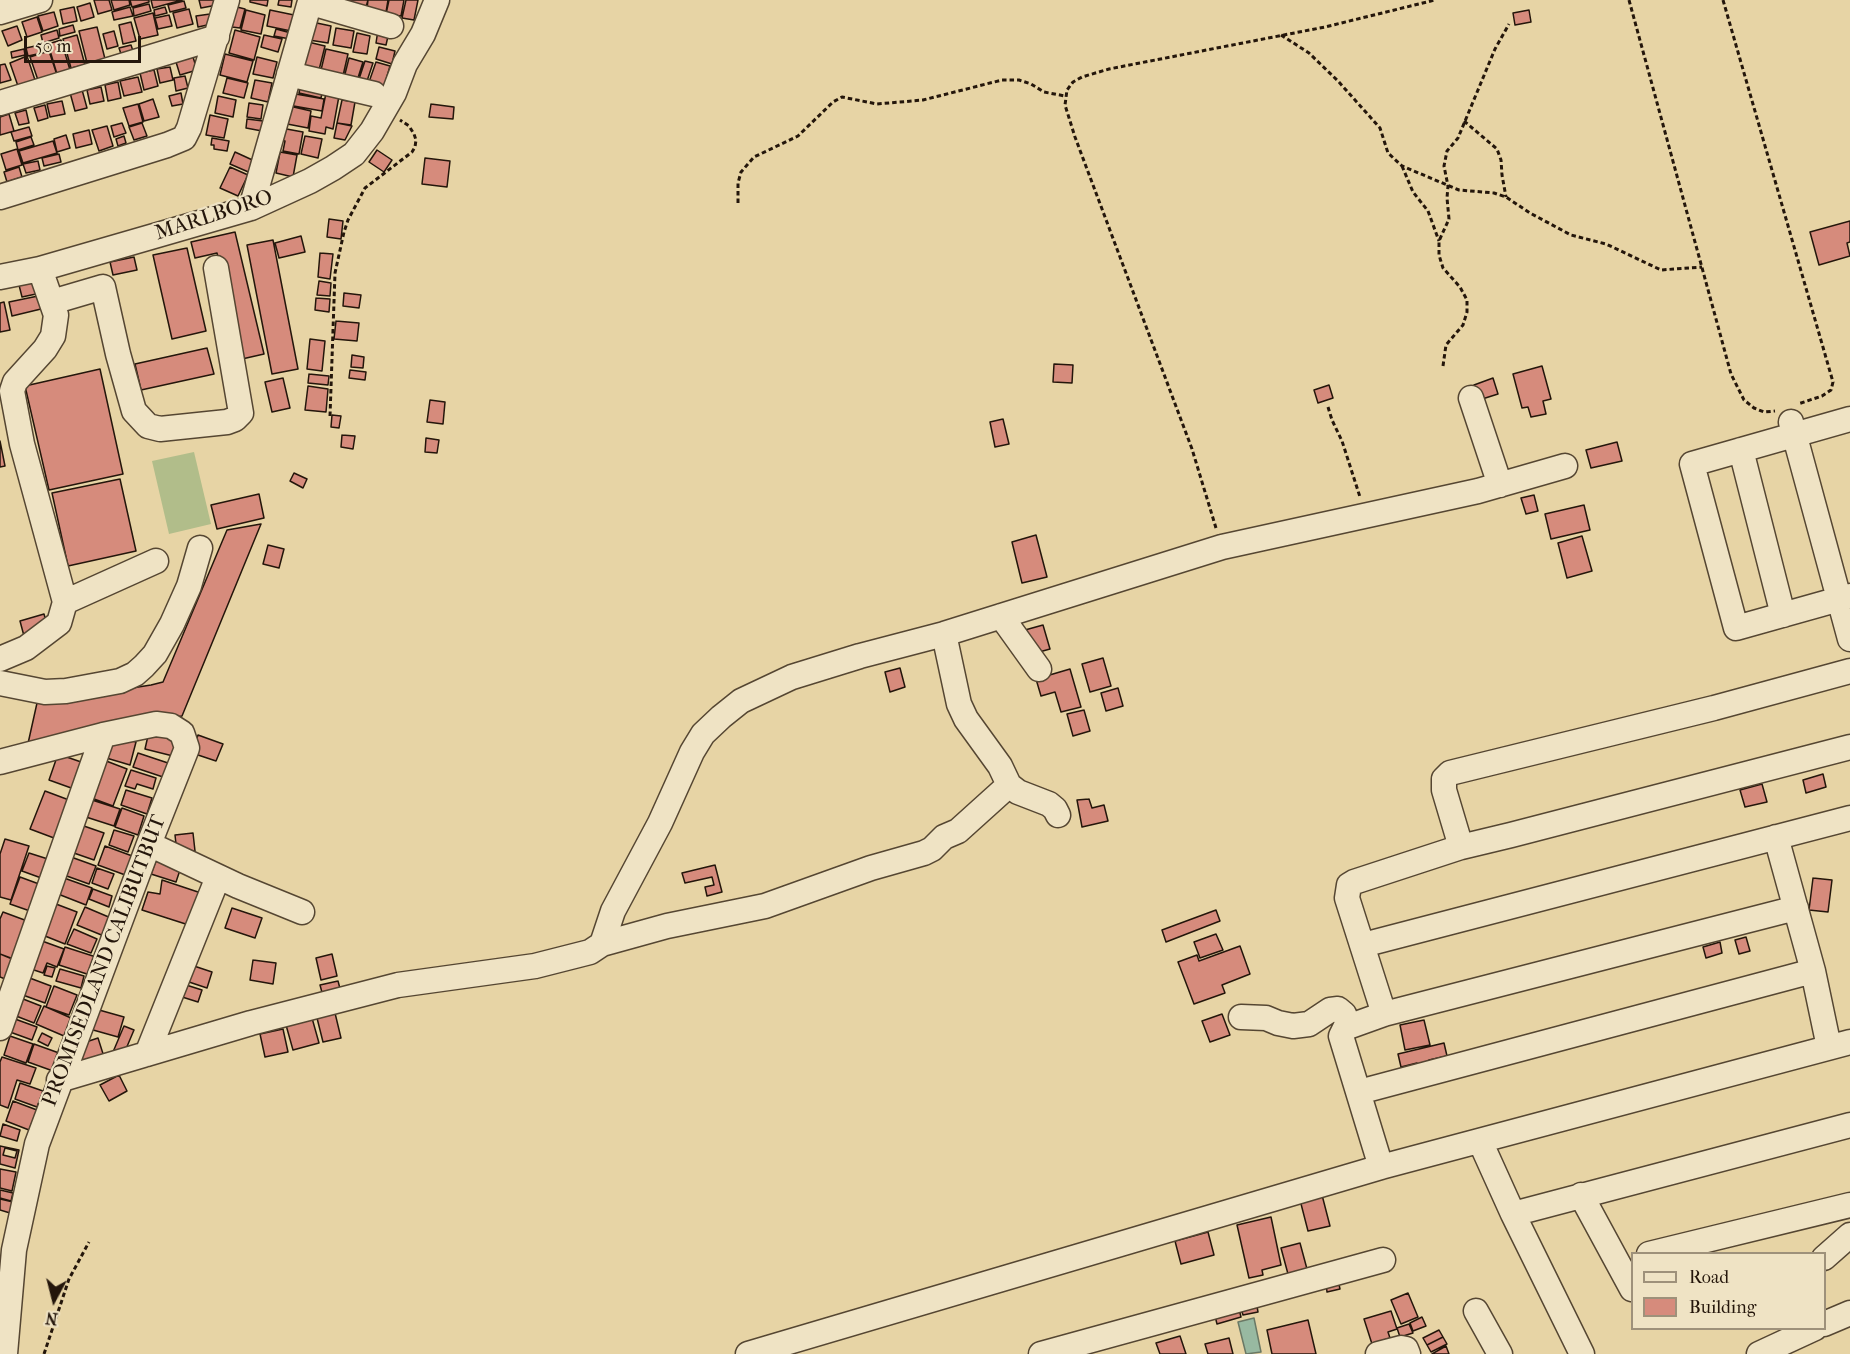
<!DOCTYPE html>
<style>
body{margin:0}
#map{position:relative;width:1850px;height:1354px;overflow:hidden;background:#e7d4a5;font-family:"IM FELL French Canon",serif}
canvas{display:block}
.legend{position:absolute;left:1631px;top:1252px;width:195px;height:78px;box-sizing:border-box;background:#efe3c4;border:2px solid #9e917a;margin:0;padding:8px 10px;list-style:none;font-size:18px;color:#24160b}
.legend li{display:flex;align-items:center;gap:12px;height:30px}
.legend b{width:30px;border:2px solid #9e917a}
.north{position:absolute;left:24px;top:1270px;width:60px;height:60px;-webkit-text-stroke:4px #efe3c4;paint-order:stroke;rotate:187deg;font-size:16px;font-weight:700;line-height:24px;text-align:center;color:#24160b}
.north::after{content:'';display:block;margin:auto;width:21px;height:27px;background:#24160b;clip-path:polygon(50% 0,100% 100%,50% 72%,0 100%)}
.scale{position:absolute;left:24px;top:36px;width:117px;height:27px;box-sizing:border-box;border:3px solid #24160b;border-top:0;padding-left:8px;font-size:18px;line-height:21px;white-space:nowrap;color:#24160b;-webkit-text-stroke:4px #efe3c4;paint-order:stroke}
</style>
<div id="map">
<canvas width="1850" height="1354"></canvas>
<ul class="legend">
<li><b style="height:8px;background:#efe3c4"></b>Road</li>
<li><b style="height:16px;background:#d68b7c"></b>Building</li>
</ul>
<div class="north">N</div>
<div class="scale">50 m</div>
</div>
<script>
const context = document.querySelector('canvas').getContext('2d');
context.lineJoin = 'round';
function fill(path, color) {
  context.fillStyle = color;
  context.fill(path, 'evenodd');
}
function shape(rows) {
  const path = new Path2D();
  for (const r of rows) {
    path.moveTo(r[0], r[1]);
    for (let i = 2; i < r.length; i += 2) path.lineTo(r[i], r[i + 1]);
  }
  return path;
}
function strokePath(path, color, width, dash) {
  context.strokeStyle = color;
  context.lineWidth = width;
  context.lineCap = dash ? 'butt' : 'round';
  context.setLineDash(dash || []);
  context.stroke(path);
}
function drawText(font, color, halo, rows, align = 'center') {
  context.font = font + ' "IM FELL French Canon",serif';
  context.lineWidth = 4.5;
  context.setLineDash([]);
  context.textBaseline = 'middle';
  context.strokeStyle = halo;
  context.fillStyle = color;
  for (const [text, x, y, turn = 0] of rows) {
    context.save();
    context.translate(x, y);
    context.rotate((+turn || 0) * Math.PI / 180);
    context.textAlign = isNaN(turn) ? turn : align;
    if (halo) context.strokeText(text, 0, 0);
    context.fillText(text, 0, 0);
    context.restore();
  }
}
const green = shape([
 [194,452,211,524,169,534,152,461]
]);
const water = shape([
 [1254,1318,1261,1352,1246,1354,1238,1322,1254,1318]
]);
const building = shape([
 [94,0,109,0,112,10,98,14,94,0],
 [111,0,129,0,130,5,114,10,111,0],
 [130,0,149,0,149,2,132,7,130,0],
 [151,0,182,0,153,8,151,0],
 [199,0,216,0,217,5,201,8,199,0],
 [250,0,268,0,267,6,250,2,250,0],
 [279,0,292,0,291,7,278,5,279,0],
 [349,0,368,0,366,7,349,4,349,0],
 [368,0,388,0,386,12,367,9,368,0],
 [389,0,404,0,401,16,386,14,389,0],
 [406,0,418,0,414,20,402,18,406,0],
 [184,1,186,8,170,12,168,5,184,1],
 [90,3,94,17,81,21,77,7,90,3],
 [149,4,151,11,134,16,133,8,149,4],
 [74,7,77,21,63,24,60,10,74,7],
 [130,7,133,16,114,20,112,12,130,7],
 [165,7,167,13,155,16,154,10,165,7],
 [237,7,245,9,240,28,232,27,237,7],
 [189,9,193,24,177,28,173,13,189,9],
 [246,10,265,15,261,34,241,30,246,10],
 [270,10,294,15,291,31,267,26,270,10],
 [1529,10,1531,22,1515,25,1513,13,1529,10],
 [54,12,58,26,43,31,38,16,54,12],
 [153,13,158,35,140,39,134,18,153,13],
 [210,14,212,24,198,27,196,16,210,14],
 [169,15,172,26,158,29,155,18,169,15],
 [37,17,42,32,27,37,22,22,37,17],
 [131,22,136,41,123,44,119,25,131,22],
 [312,22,331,26,328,43,309,40,312,22],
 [73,25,75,32,60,36,59,29,73,25],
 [17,26,22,40,8,46,2,31,17,26],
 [97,27,105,59,87,63,79,31,97,27],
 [336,28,354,31,351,48,333,45,336,28],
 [276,29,291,33,290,39,274,36,276,29],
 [57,30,59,38,43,43,41,35,57,30],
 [235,30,260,37,254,60,229,53,235,30],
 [378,30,389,32,386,45,376,43,378,30],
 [114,31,118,46,107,49,103,34,114,31],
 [357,33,370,36,367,54,353,52,357,33],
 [77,35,85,65,71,68,63,39,77,35],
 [264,35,282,39,278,52,261,47,264,35],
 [61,40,70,70,57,74,48,44,61,40],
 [308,42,325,46,318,74,301,70,308,42],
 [40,45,42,53,28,56,26,48,40,45],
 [131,45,133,51,121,54,119,48,131,45],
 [379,47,395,51,392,64,376,59,379,47],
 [24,49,25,55,12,58,11,52,24,49],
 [326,49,348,54,342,80,321,70,326,49],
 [49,51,58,78,39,83,30,57,49,51],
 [225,54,253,61,247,82,220,75,225,54],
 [27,56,36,83,19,89,10,63,27,56],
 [193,57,197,70,180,75,176,62,193,57],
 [257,57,277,62,273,78,253,74,257,57],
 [349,58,363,62,357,81,344,78,349,58],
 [365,61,373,63,366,84,358,82,365,61],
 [376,62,390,66,384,87,369,82,376,62],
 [5,64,11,80,0,83,0,65,5,64],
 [170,67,173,80,160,83,157,69,170,67],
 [154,70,158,86,144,90,140,73,154,70],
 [185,76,188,88,176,91,174,78,185,76],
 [138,77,142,92,124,96,120,81,138,77],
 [227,78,248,83,244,98,223,93,227,78],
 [255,80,272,83,268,102,251,98,255,80],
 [118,82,121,98,108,101,105,85,118,82],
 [301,84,323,89,321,98,299,93,301,84],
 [81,86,87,108,75,111,69,89,81,86],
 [101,87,104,101,90,104,87,90,101,87],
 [181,93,183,104,172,106,169,96,181,93],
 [290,93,324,99,322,111,288,105,290,93],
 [326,93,339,96,333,129,326,127,325,134,309,131,311,116,321,118,326,93],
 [218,96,236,100,233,117,215,113,218,96],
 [153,99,159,117,144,121,139,104,153,99],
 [342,100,355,102,351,125,337,123,342,100],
 [62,101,65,114,50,117,47,104,62,101],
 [249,103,263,105,261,119,247,117,249,103],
 [138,104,143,122,129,126,123,108,138,104],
 [431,104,454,107,453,119,429,117,431,104],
 [45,105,48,118,38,121,34,108,45,105],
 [285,105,311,111,308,128,282,123,285,105],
 [26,110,29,123,19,125,15,113,26,110],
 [9,114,14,131,0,135,0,117,9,114],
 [210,115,228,119,224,138,206,135,210,115],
 [247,119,263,121,262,131,246,128,247,119],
 [122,123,126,133,114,137,111,126,122,123],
 [142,123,147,136,134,140,129,127,142,123],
 [337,123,352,126,345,140,334,138,337,123],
 [107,126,113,146,99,151,92,130,107,126],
 [29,127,32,136,14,141,11,132,29,127],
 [281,128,303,132,299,154,283,151,285,141,279,140,281,128],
 [89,130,92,144,76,148,73,134,89,130],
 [66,135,70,148,57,152,54,139,66,135],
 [124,136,126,143,118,146,116,139,124,136],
 [305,136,322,139,318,158,301,154,305,136],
 [31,137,34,145,18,150,16,142,31,137],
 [212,138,229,141,227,151,214,149,214,145,211,145,212,138],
 [53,141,57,153,23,163,19,151,53,141],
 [17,149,22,165,6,170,1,154,17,149],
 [377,150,392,160,384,172,369,162,377,150],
 [235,152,259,163,253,174,230,164,235,152],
 [280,152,297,155,293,177,276,173,280,152],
 [59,154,61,162,44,166,42,158,59,154],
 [425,158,450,161,447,187,422,184,425,158],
 [38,161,40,170,26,173,23,164,38,161],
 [19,167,22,177,7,182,4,172,19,167],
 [230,167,248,175,238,196,220,188,230,167],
 [329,219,343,221,341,239,327,237,329,219],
 [1850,221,1850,242,1847,243,1850,256,1819,265,1810,232,1850,221],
 [235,232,264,354,242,359,217,253,195,258,191,242,235,232],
 [301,236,305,252,279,258,275,243,301,236],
 [273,240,298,369,272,374,247,245,273,240],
 [187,248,206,331,172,339,153,255,187,248],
 [320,253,333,254,330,279,318,277,320,253],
 [134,257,137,270,113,275,110,262,134,257],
 [319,281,331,283,330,296,317,295,319,281],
 [33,282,36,294,22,297,19,285,33,282],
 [344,293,361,295,359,308,343,306,344,293],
 [38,296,41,309,12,316,9,302,38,296],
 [316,298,330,299,329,312,315,310,316,298],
 [4,302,10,330,0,332,0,303,4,302],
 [336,321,359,323,357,341,334,339,336,321],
 [310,339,325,341,322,371,307,369,310,339],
 [207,348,214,374,141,390,135,364,207,348],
 [352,355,364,357,363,368,351,367,352,355],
 [1054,364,1073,365,1072,383,1053,382,1054,364],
 [1542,366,1551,399,1543,401,1546,414,1531,417,1528,407,1522,408,1513,374,1542,366],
 [100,369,123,474,49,490,25,386,100,369],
 [350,370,366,372,365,380,349,378,350,370],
 [309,374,329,376,328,385,308,383,309,374],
 [283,378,290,408,272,412,265,382,283,378],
 [1493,378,1498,394,1479,400,1474,385,1493,378],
 [1329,385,1333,398,1318,403,1314,390,1329,385],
 [308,386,328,389,326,412,305,410,308,386],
 [430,400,445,402,443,424,427,422,430,400],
 [332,415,341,416,339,428,331,427,332,415],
 [1003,419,1009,444,995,447,990,422,1003,419],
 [342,435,355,436,353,449,341,447,342,435],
 [426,438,439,440,437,453,425,452,426,438],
 [0,441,5,466,0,467,0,441],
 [1617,442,1622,461,1591,468,1586,450,1617,442],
 [294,473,307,479,303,488,290,481,294,473],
 [120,479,136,551,68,566,52,493,120,479],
 [259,494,264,518,217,529,211,505,259,494],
 [1534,495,1538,511,1526,514,1521,498,1534,495],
 [1584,505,1590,530,1551,539,1545,514,1584,505],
 [261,524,182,716,27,748,37,703,151,685,163,682,227,530,261,524],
 [1036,535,1047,577,1022,583,1012,542,1036,535],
 [1582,536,1592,571,1567,578,1558,543,1582,536],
 [268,545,284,549,279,568,263,564,268,545],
 [44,614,48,629,24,636,20,621,44,614],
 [1043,625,1050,649,1032,654,1025,630,1043,625],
 [1103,658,1111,686,1090,692,1082,664,1103,658],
 [900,668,905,687,890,692,885,672,900,668],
 [1070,669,1081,707,1061,712,1055,692,1041,696,1036,679,1070,669],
 [1118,688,1123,706,1106,711,1101,693,1118,688],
 [1084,710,1090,731,1073,736,1067,714,1084,710],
 [150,727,178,734,173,756,145,749,150,727],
 [110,734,136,742,130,765,103,757,110,734],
 [198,735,223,744,216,761,192,753,198,735],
 [138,753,168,763,163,777,133,767,138,753],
 [58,754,84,763,74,789,49,780,58,754],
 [101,759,127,769,113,806,86,796,101,759],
 [131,770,156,778,153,789,137,784,135,789,125,786,131,770],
 [1823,774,1826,787,1806,793,1803,780,1823,774],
 [1762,784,1767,802,1745,807,1740,790,1762,784],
 [126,790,152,798,147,814,121,805,126,790],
 [45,791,69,800,54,838,30,829,45,791],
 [1089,799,1092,808,1104,805,1108,821,1082,827,1077,800,1089,799],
 [92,800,120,809,114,826,86,817,92,800],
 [122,808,144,816,138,835,115,827,122,808],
 [81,825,104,833,94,860,71,852,81,825],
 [114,830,134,836,128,852,109,845,114,830],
 [193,833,195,851,177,853,175,835,193,833],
 [5,839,29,846,11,900,0,897,0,854,5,839],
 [105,846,135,857,128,876,98,865,105,846],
 [29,853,51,860,44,879,22,871,29,853],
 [71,857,96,866,89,884,64,875,71,857],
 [157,858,181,867,176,882,151,874,157,858],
 [715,865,722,892,707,896,705,887,714,885,712,877,685,883,682,873,715,865],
 [97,868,114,874,108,889,92,883,97,868],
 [20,877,39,884,30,911,10,904,20,877],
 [64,878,92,888,86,905,58,894,64,878],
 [1813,878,1832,880,1828,912,1809,910,1813,878],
 [162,880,207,895,195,927,142,910,148,892,160,894,162,880],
 [93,889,112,896,109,907,89,899,93,889],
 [56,904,77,912,65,944,45,936,56,904],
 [85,907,111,918,104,936,77,925,85,907],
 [232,908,262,918,255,938,225,928,232,908],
 [1216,910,1220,921,1166,942,1162,930,1216,910],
 [3,912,30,922,16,960,0,954,0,919,3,912],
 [74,929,97,939,91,953,67,944,74,929],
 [1216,934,1223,950,1200,958,1194,942,1216,934],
 [1746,937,1750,951,1739,954,1735,940,1746,937],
 [42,941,64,949,57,967,47,963,43,973,31,969,42,941],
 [1720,942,1722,953,1706,958,1703,947,1720,942],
 [1240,946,1250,974,1222,985,1225,993,1194,1004,1178,962,1197,955,1199,961,1240,946],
 [65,947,96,957,90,975,59,965,65,947],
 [0,954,17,961,10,981,0,977,0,954],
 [332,954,337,976,321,980,316,958,332,954],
 [253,960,276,963,273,984,250,980,253,960],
 [188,964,212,972,207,988,183,980,188,964],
 [47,966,55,968,52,977,44,975,47,966],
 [60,969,84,976,81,988,56,981,60,969],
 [27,977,51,986,45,1003,20,994,27,977],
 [338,981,342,996,324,1000,320,985,338,981],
 [183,984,202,990,198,1002,179,996,183,984],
 [54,986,77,995,69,1015,46,1007,54,986],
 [18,997,41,1006,34,1023,11,1014,18,997],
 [44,1006,71,1018,64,1036,36,1024,44,1006],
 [92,1008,124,1017,118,1037,86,1028,92,1008],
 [335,1013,341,1038,323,1042,317,1018,335,1013],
 [1222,1014,1230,1035,1210,1042,1202,1021,1222,1014],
 [312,1018,319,1043,293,1050,286,1025,312,1018],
 [15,1019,37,1027,32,1040,10,1032,15,1019],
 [1424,1020,1430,1045,1405,1050,1400,1025,1424,1020],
 [124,1026,134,1030,123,1056,113,1052,124,1026],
 [283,1029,288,1052,265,1057,260,1034,283,1029],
 [42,1033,52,1038,48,1046,38,1041,42,1033],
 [10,1036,33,1044,26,1063,4,1055,10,1036],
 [98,1038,105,1060,84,1066,77,1045,98,1038],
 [1444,1043,1447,1056,1429,1060,1430,1066,1419,1068,1417,1063,1401,1067,1398,1054,1444,1043],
 [34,1044,59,1053,53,1071,28,1062,34,1044],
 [2,1057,36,1068,30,1084,17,1080,8,1108,0,1105,0,1062,2,1057],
 [119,1075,127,1091,109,1101,100,1085,119,1075],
 [20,1083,43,1091,37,1107,15,1099,20,1083],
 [13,1101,37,1110,29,1130,6,1121,13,1101],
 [3,1124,20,1130,17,1141,0,1136,3,1124],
 [0,1146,19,1150,15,1168,0,1164,0,1146],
 [5,1148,17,1151,15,1158,3,1155,5,1148],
 [0,1169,16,1172,12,1191,0,1188,0,1169],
 [0,1190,13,1193,11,1201,0,1198,0,1190],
 [1322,1195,1330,1226,1308,1231,1300,1200,1322,1195],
 [0,1199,13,1202,10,1213,0,1210,0,1199],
 [1271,1217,1281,1265,1262,1270,1263,1275,1249,1278,1237,1225,1271,1217],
 [1208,1232,1214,1255,1181,1264,1175,1241,1208,1232],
 [1300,1243,1307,1269,1288,1274,1281,1248,1300,1243],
 [1338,1280,1340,1289,1327,1292,1326,1283,1338,1280],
 [1408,1293,1418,1317,1401,1324,1391,1300,1408,1293],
 [1256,1301,1258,1312,1243,1315,1240,1305,1256,1301],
 [1238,1305,1241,1317,1217,1324,1214,1312,1238,1305],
 [1391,1311,1397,1329,1388,1332,1390,1338,1372,1344,1364,1319,1391,1311],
 [1422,1317,1426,1326,1413,1331,1410,1323,1422,1317],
 [1308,1320,1316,1354,1272,1354,1267,1330,1308,1320],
 [1409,1324,1413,1333,1400,1337,1397,1328,1409,1324],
 [1439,1330,1443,1337,1427,1345,1423,1338,1439,1330],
 [1180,1336,1186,1354,1160,1354,1156,1343,1180,1336],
 [1443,1337,1447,1344,1431,1352,1427,1345,1443,1337],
 [1229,1338,1233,1354,1208,1354,1205,1344,1229,1338],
 [1446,1346,1449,1354,1432,1354,1446,1346]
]);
const path = shape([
 [1629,0,1731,374,1744,400,1754,408,1764,412,1775,411],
 [1723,0,1833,382,1831,390,1822,396,1798,404],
 [1281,35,1309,53,1338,81,1380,128,1388,153,1402,166,1459,190,1494,193,1506,197,1530,213,1571,235,1606,244,1661,270,1702,267],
 [1464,121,1497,149,1501,160,1502,175,1506,197],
 [1402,166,1413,192,1428,211,1439,241],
 [738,203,738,183,741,172,754,157,798,136,833,102,842,97,877,104,923,100,1002,80,1019,80,1031,84,1044,92,1065,96],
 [1443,366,1446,345,1463,325,1467,312,1467,300,1460,287,1443,268,1439,255,1439,241,1449,219,1447,198,1448,186,1444,166,1447,151,1458,138,1495,49,1509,24],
 [1328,407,1332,420,1342,441,1360,497],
 [330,416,335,273,344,232,348,220,365,188,412,152,415,147,416,140,414,134,409,126,400,120],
 [1216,528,1192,449,1075,137,1065,105,1067,90,1073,82,1082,77,1109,69,1325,27,1435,0],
 [44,1354,69,1279,89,1242]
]);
const minor = shape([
 [0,12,40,0],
 [289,74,374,94],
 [0,103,217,37],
 [0,197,167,145,184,138,189,128,227,0],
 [251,208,309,5,315,4,391,26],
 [0,277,40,269,251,208,310,181,333,168,354,154,372,131,394,93,405,64,423,34,437,0],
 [52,302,103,287,118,354,134,411,148,426,160,429,227,422,235,419,241,413,216,268],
 [1471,398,1500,485],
 [1850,419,1692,464,1736,628,1850,596],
 [1791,422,1850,639],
 [1741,450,1783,615],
 [65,602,156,561],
 [1001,616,1039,669],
 [944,634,959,704,966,719,1000,766,1009,785,1018,792,1049,804,1055,809,1058,815],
 [0,659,26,648,59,623,65,602,22,444,12,391,15,382,45,349,53,336,56,315,40,269],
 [0,683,45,692,66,691,120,681,135,674,144,666,155,654,172,624,189,586,200,548],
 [0,762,103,735,156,724,171,726,182,733,187,748,149,844,37,1144,14,1250,5,1354],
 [1776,837,1813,971,1829,1047],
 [149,844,238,886,302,912],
 [1461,847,1444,790,1444,779,1450,773,1714,708,1850,671],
 [602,944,667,926,765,906,871,868,924,853,932,849,944,837,958,831,1009,785],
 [1363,945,1850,818],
 [1384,1014,1347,898,1349,885,1354,882,1461,847,1511,835,1850,747],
 [1241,1017,1266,1018,1278,1023,1293,1026,1309,1024,1330,1010,1338,1009,1344,1014,1349,1026],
 [0,1028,103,735],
 [147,1054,218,877],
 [59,1080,251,1023,398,985,535,966,590,952,602,944,613,911,660,823,692,752,703,734,721,717,741,701,792,677,860,656,944,634,1222,547,1478,491,1565,466],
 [1359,1092,1813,971],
 [1480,1141,1513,1214,1582,1354],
 [1381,1167,1341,1036,1345,1028,1384,1014,1796,908],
 [1581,1195,1632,1289],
 [1513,1214,1850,1125],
 [1649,1254,1850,1205],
 [1824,1258,1850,1235],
 [1476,1311,1500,1354],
 [1824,1324,1850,1313],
 [748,1354,1381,1167,1850,1042],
 [1041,1354,1383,1260],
 [1378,1354,1401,1348,1406,1349,1408,1354],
 [1759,1354,1815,1328]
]);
const streetNames = [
 ["MARLBORO",214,216,-18],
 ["PROMISEDLAND CALIBUTBUT",105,961,-69]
];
fill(green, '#b1bd8a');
fill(water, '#98b9a1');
strokePath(water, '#6a7865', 1.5);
fill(building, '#d68b7c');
strokePath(building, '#24160b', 1.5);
strokePath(minor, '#554632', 27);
strokePath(path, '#24160b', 3, [4.5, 3]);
strokePath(minor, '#efe3c4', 24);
drawText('21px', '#24160b', '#efe3c4', streetNames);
</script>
